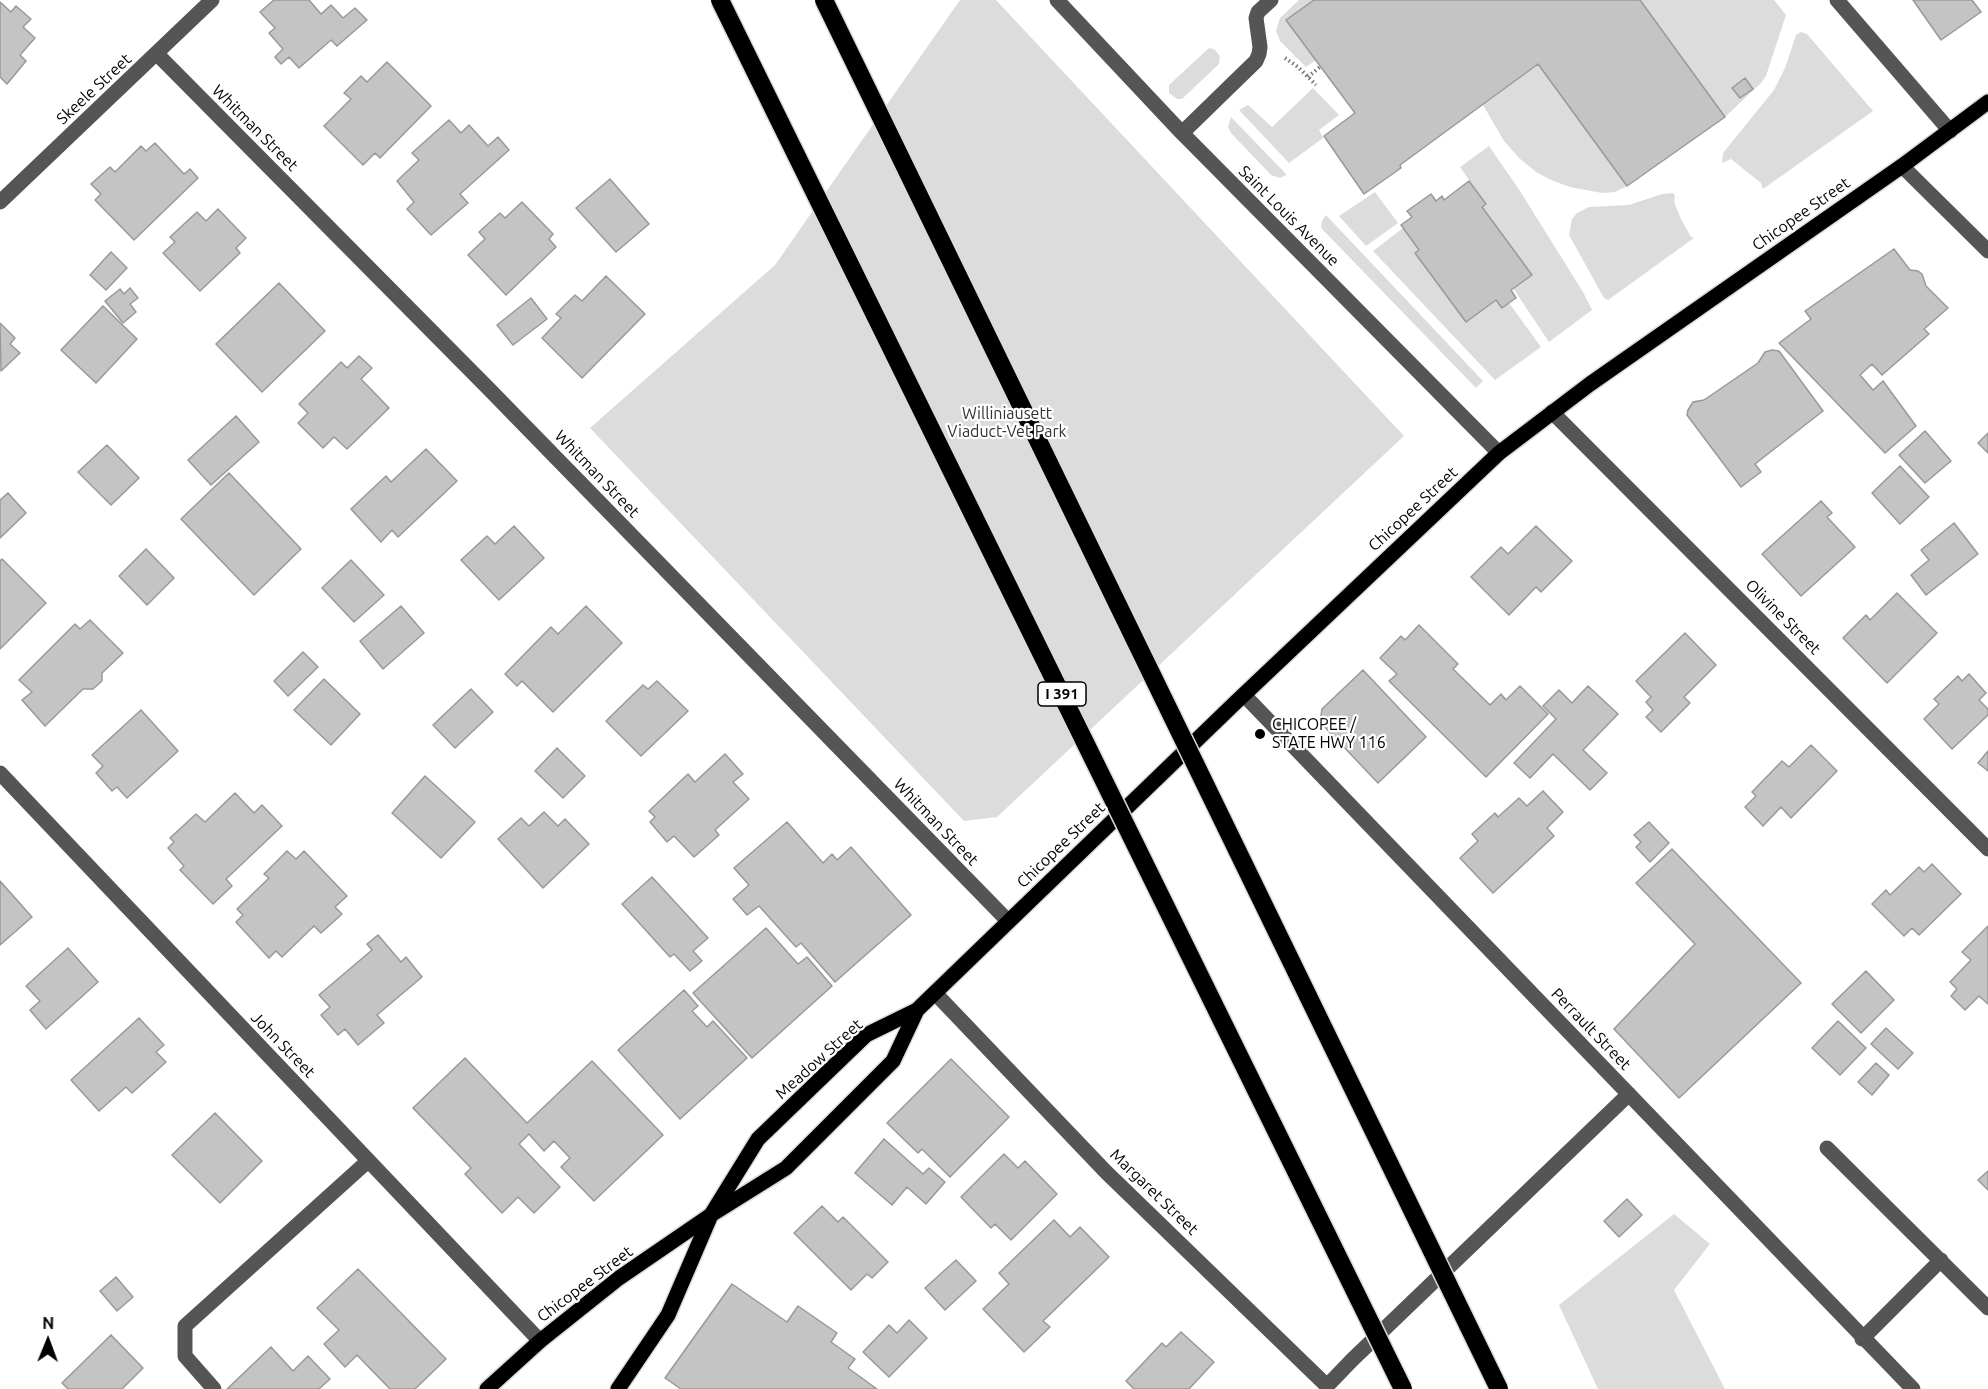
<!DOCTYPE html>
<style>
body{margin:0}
#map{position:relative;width:1988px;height:1389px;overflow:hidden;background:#fff;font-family:Ubuntu,sans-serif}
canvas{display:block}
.north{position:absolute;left:18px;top:1311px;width:60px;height:60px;-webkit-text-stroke:4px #fff;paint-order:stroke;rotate:1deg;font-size:16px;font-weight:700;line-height:24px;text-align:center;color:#000}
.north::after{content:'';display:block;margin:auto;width:21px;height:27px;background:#000;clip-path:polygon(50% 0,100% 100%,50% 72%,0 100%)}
</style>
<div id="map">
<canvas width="1988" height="1389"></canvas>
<div class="north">N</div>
</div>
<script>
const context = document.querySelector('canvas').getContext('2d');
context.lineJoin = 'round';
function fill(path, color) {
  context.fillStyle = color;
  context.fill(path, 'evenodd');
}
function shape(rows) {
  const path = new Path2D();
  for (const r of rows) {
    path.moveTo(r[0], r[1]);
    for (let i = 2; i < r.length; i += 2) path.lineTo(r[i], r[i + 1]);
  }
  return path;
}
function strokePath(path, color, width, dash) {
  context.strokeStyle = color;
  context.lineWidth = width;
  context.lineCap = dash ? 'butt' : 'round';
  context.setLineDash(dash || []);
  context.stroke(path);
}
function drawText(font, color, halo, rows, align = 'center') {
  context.font = font + ' Ubuntu,sans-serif';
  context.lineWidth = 4.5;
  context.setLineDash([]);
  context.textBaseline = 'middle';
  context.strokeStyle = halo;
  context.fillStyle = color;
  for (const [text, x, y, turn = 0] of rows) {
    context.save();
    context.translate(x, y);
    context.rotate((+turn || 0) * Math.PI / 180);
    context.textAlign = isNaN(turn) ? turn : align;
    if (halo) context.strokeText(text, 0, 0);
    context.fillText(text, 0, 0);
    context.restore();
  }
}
const green = shape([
 [960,0,996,0,1404,436,997,817,964,821,590,428,775,265],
 [1299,0,1314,0,1287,20,1316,60,1306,67,1280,41,1276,31,1280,18],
 [1640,0,1774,0,1786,15,1766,76,1761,83,1725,117],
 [1801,32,1807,34,1873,111,1763,189,1761,183,1731,159,1722,163,1723,153,1774,90,1785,68,1796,35],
 [1209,48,1214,49,1220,56,1219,64,1182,99,1177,99,1169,93,1169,85],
 [1538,64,1627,186,1615,192,1602,193,1570,187,1551,180,1536,172,1519,158,1504,141,1483,105],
 [1313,88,1339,115,1319,130,1323,138,1289,163,1239,110,1248,105,1272,127],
 [1231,117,1286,174,1286,175,1280,178,1271,175,1231,133,1228,127],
 [1489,146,1520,191,1583,292,1592,310,1549,342,1513,288,1532,275,1482,207,1486,204,1460,167],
 [1375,192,1398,223,1366,246,1339,216],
 [1673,193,1675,196,1674,202,1681,219,1691,237,1694,238,1608,300,1604,298,1569,235,1572,219,1577,213,1589,207,1629,205,1662,194],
 [1326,215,1483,381,1476,388,1323,230,1321,227,1322,221],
 [1403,228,1419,250,1415,253,1466,322,1496,300,1502,307,1509,303,1541,347,1495,380,1373,251],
 [1674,1214,1710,1244,1674,1290,1725,1389,1598,1389,1559,1305]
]);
const building = shape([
 [274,0,309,0,321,14,331,5,343,18,355,8,367,20,337,46,331,40,299,68,289,57,281,64,275,57,283,49,269,33,275,28,260,12,274,0],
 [1314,0,1640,0,1725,117,1627,186,1538,64,1400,165,1401,168,1364,194,1324,136,1355,113,1286,20,1314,0],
 [1913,0,1972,0,1981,12,1941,40,1913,0],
 [0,2,11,12,16,6,31,19,23,27,35,38,20,55,26,61,7,84,0,77,0,2],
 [387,62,431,106,380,158,375,153,363,165,324,126,351,99,344,93,361,76,367,82,387,62],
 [1745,78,1753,89,1740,98,1732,88,1745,78],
 [449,120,461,133,469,125,488,146,498,137,509,150,460,194,468,203,431,235,407,209,414,202,397,181,419,160,412,153,449,120],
 [155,143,184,174,190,169,198,178,134,240,95,200,101,194,91,184,110,167,115,172,141,146,146,151,155,143],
 [610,179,649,224,616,252,576,208,610,179],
 [1469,181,1486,204,1482,207,1532,275,1511,290,1516,298,1513,300,1502,308,1496,300,1466,322,1415,253,1419,250,1401,225,1412,217,1407,211,1431,194,1436,201,1442,196,1444,200,1469,181],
 [522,202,553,234,549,239,556,247,506,295,468,255,485,239,479,232,500,213,505,218,522,202],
 [218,209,246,238,236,248,240,253,200,291,163,253,175,242,170,237,197,212,206,221,218,209],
 [1894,249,1910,270,1918,271,1922,274,1926,286,1948,308,1924,329,1929,334,1882,375,1872,364,1860,375,1873,390,1883,381,1916,426,1885,453,1779,343,1811,319,1805,311,1894,249],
 [111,252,127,268,106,290,90,275,111,252],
 [606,276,645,314,582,378,542,338,561,318,556,314,575,295,582,301,606,276],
 [279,283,325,331,262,392,216,344,279,283],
 [130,288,138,298,130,304,136,312,123,323,105,301,120,289,124,294,130,288],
 [531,298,547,319,513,345,497,325,531,298],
 [103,306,137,339,96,383,61,350,103,306],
 [0,323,15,338,10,344,20,353,1,371,0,323],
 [1772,350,1779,351,1823,411,1755,464,1761,472,1741,487,1687,415,1688,410,1693,402,1704,400,1758,363,1765,352,1772,350],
 [359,356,372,368,361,379,389,408,347,449,334,437,323,448,298,423,308,413,299,404,341,362,347,368,359,356],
 [236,416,259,442,211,485,188,460,236,416],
 [1925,431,1951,461,1925,483,1899,455,1925,431],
 [1988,433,1988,453,1978,443,1988,433],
 [107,445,139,478,111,505,78,472,107,445],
 [426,449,457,481,398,537,392,530,381,542,351,509,386,476,391,482,426,449],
 [1900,466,1929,497,1900,524,1872,493,1900,466],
 [229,473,301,549,254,595,181,519,229,473],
 [8,493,26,513,0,538,0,500,8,493],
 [1821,501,1832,513,1827,517,1855,547,1801,596,1762,554,1821,501],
 [1954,523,1978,554,1926,595,1911,575,1929,560,1921,550,1954,523],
 [514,526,544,558,499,600,461,560,487,536,495,544,514,526],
 [1536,526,1572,561,1541,592,1536,587,1509,615,1471,577,1501,547,1508,554,1536,526],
 [146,549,174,578,147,605,119,576,146,549],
 [2,559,46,603,0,649,0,561,2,559],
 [351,560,384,595,354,622,322,588,351,560],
 [1897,593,1937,633,1887,683,1843,638,1866,615,1870,620,1897,593],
 [401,606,424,633,383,669,360,641,401,606],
 [586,606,622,643,553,712,522,681,517,686,505,674,551,627,558,634,586,606],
 [90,620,123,653,102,673,102,681,93,689,83,689,45,726,22,700,32,692,19,680,75,624,80,629,90,620],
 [1419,625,1458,664,1453,669,1490,705,1501,694,1506,700,1520,686,1548,714,1486,777,1389,681,1397,674,1380,658,1401,636,1405,640,1419,625],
 [1685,633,1716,665,1684,697,1690,703,1661,732,1646,717,1653,710,1646,702,1651,697,1636,681,1685,633],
 [303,652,318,667,288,696,274,681,303,652],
 [1363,670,1426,737,1378,783,1320,722,1322,709,1363,670],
 [1969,674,1986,693,1979,700,1988,709,1988,715,1952,749,1924,719,1939,704,1934,699,1958,676,1962,681,1969,674],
 [324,679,360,714,331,745,294,710,324,679],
 [657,681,688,711,641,756,606,721,643,685,648,689,657,681],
 [1588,686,1618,714,1583,750,1607,773,1590,790,1553,754,1530,778,1514,763,1556,719,1543,706,1559,690,1572,703,1588,686],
 [471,689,493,712,455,748,433,725,471,689],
 [141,710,178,751,127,798,117,787,112,791,96,773,103,766,92,755,141,710],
 [1811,745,1837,771,1791,818,1781,807,1763,826,1745,807,1756,796,1752,792,1782,761,1789,767,1811,745],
 [557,748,585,776,563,798,535,771,557,748],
 [1988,751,1988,771,1978,763,1988,751],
 [725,754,743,774,733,782,749,799,715,830,719,835,694,857,674,836,667,842,650,822,655,817,649,811,688,774,695,782,725,754],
 [425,776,475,822,441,858,392,813,425,776],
 [1543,791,1563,812,1547,828,1554,836,1493,893,1460,858,1478,841,1472,834,1495,813,1498,817,1519,798,1527,806,1543,791],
 [235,793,254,813,262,805,282,826,226,879,232,886,213,904,180,870,184,866,168,848,174,842,170,838,196,814,205,822,235,793],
 [544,812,558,826,565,819,589,844,543,888,498,839,521,818,529,826,544,812],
 [787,822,823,863,832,854,837,860,851,847,911,915,835,982,801,943,796,947,759,906,747,915,733,899,749,885,734,868,787,822],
 [1649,822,1669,843,1650,862,1636,847,1641,842,1634,835,1649,822],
 [1672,849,1801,983,1679,1098,1614,1029,1695,944,1636,883,1672,849],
 [287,851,296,859,304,851,347,896,335,907,342,914,321,933,314,926,282,957,276,951,269,958,236,922,243,915,237,909,269,878,264,874,287,851],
 [1932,864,1961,894,1919,935,1912,928,1904,936,1872,904,1886,890,1890,895,1919,867,1924,872,1932,864],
 [652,877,708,938,693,951,702,961,690,971,674,954,670,957,622,904,652,877],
 [0,881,32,917,0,945,0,881],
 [1988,926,1988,1004,1979,996,1965,1010,1951,996,1957,989,1950,982,1971,960,1962,952,1988,926],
 [766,928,798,964,807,957,832,986,752,1058,693,993,766,928],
 [378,935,401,962,406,957,422,977,377,1015,384,1023,358,1045,345,1029,338,1035,321,1015,330,1007,319,995,372,950,367,944,378,935],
 [68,948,98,982,46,1029,30,1010,40,1001,26,986,68,948],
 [1866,971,1894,1000,1861,1033,1832,1004,1866,971],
 [684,990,698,1006,692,1011,707,1027,713,1021,747,1058,680,1119,618,1050,684,990],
 [139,1018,164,1045,156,1052,166,1062,132,1093,126,1087,99,1111,71,1080,139,1018],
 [1838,1021,1866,1048,1840,1075,1812,1048,1838,1021],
 [1886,1028,1913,1053,1898,1069,1871,1044,1886,1028],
 [465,1058,527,1123,592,1061,663,1135,594,1201,561,1167,570,1158,554,1141,544,1151,529,1134,519,1144,560,1187,534,1213,518,1197,502,1213,465,1174,471,1168,413,1108,465,1058],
 [951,1059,1009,1117,950,1177,922,1149,918,1153,887,1123,951,1059],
 [1876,1063,1889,1075,1872,1095,1858,1082,1876,1063],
 [215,1113,262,1161,220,1203,172,1155,215,1113],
 [884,1139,923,1174,929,1168,945,1182,926,1204,907,1187,892,1205,855,1173,884,1139],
 [1004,1154,1018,1168,1025,1161,1057,1194,1011,1240,995,1224,991,1228,961,1197,1004,1154],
 [1988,1171,1988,1190,1978,1180,1988,1171],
 [1627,1199,1642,1215,1619,1237,1604,1221,1627,1199],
 [822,1206,838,1222,843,1217,888,1262,872,1278,867,1274,851,1290,794,1233,822,1206],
 [1054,1220,1070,1237,1080,1227,1109,1257,1043,1321,1050,1327,1024,1352,983,1309,1009,1284,999,1273,1054,1220],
 [956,1260,976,1281,945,1310,925,1288,956,1260],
 [358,1269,446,1359,415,1389,390,1389,357,1355,345,1367,324,1344,339,1330,317,1308,358,1269],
 [116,1277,133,1297,117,1311,100,1291,116,1277],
 [732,1284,787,1322,798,1306,837,1333,831,1342,855,1359,848,1368,877,1389,681,1389,665,1378,732,1284],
 [909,1320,927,1338,889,1377,863,1352,889,1325,897,1333,909,1320],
 [1181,1332,1214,1362,1189,1389,1134,1389,1126,1381,1162,1343,1166,1347,1181,1332],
 [111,1335,143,1368,122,1389,68,1389,62,1383,111,1335],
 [271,1347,293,1371,308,1356,330,1379,319,1389,227,1389,271,1347]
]);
const path = shape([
 [1285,58,1298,67,1316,85],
 [1308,77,1321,66]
]);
const minor = shape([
 [1057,0,1182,133,1499,453],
 [1837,0,1950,131],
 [157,54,487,387,1008,921],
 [1182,133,1256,61,1259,54,1260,47,1256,18,1258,12,1271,0],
 [1902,166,1988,251],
 [0,202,212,0],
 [1552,412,1988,849],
 [1244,695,1913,1389],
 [0,773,540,1341],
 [935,993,1106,1172,1327,1386,1352,1360,1629,1094],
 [1827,1148,1988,1308],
 [1862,1339,1941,1260],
 [214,1389,185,1356,185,1326,368,1161]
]);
const major = shape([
 [487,1389,540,1341,619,1278,711,1215,786,1168,893,1061,917,1010],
 [618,1389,668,1315,711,1215,758,1139,866,1035,917,1010,1235,703,1499,453,1590,384,1902,166,1988,102]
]);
const highwayBridge = shape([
 [720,0,1403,1389],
 [824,0,1499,1389]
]);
const markers = [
 [1260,734,6,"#000"]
];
const shields = [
 [1062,694,48]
];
const shieldNames = [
 ["I 391",1062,694]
];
const streetNames = [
 ["Skeele Street",94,89,-43],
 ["Whitman Street",255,128,45],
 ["Chicopee Street",1801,214,-35],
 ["Saint Louis Avenue",1289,216,45],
 ["Whitman Street",597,474,46],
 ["Chicopee Street",1413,509,-43],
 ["Olivine Street",1783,617,45],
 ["Whitman Street",936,822,46],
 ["Chicopee Street",1061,845,-44],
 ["Perrault Street",1591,1029,46],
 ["John Street",283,1045,46],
 ["Meadow Street",819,1059,-42],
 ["Margaret Street",1154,1192,44],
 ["Chicopee Street",585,1284,-37]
];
const parkNames = [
 ["Williniausett",1007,414],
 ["Viaduct-Vet Park",1007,432]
];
const poiNames = [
 ["CHICOPEE /",1272,725],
 ["STATE HWY 116",1272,743]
];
fill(green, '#dcdcdc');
fill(building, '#c4c4c4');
strokePath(building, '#999', 1.5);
strokePath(major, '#dbdbdb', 18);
strokePath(path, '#777', 4, [1.5, 3]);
strokePath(minor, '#555', 15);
strokePath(major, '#000', 15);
strokePath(highwayBridge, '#dbdbdb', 21, []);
strokePath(highwayBridge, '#000', 18);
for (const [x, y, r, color] of markers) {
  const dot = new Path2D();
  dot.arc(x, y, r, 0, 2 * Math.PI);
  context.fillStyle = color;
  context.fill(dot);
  strokePath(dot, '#fff', 2);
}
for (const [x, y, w] of shields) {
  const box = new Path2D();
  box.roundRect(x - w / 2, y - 12, w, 24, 4.5);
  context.fillStyle = '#fff';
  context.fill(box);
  strokePath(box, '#000', 1.5);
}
drawText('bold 15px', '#000', null, shieldNames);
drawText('16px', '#000', '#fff', streetNames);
drawText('16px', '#333', '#fff', parkNames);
drawText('16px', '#000', '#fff', poiNames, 'left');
</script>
